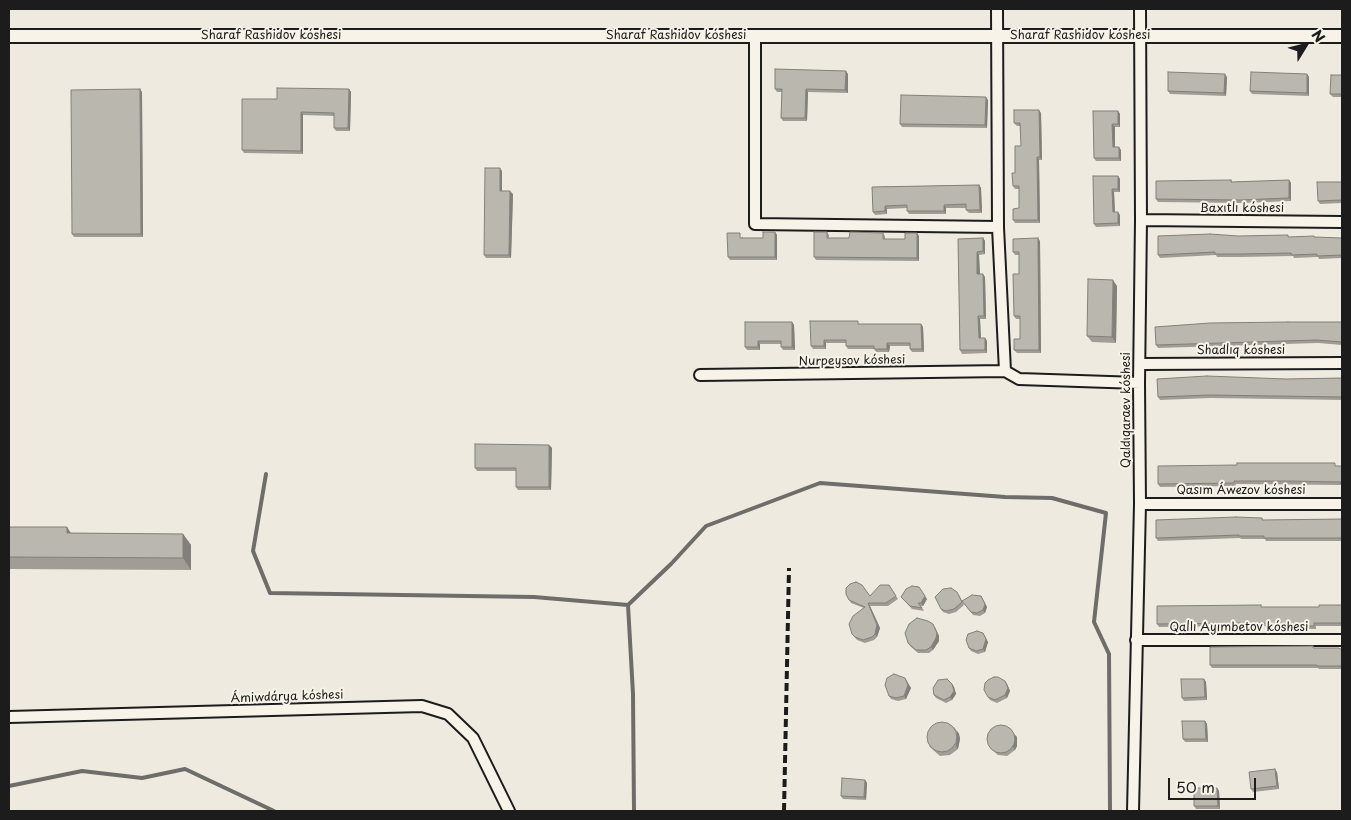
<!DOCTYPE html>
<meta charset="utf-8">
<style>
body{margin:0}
#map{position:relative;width:1351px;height:820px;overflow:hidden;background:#eeeae0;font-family:"Playpen Sans",sans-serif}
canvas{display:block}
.frame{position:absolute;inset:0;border:10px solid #1c1c1c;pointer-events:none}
.north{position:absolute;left:1281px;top:20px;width:50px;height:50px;-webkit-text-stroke:4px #f7f3e8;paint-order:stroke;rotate:54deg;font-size:14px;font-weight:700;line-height:20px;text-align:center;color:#1c1c1c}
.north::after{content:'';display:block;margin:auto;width:18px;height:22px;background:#1c1c1c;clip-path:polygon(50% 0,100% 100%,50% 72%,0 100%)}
.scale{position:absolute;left:1168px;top:778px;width:88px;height:22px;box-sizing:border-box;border:2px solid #1c1c1c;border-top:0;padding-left:6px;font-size:15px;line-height:18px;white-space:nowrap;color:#1c1c1c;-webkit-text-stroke:4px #f7f3e8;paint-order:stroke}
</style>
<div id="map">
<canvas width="1351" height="820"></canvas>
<div class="frame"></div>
<div class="north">N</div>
<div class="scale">50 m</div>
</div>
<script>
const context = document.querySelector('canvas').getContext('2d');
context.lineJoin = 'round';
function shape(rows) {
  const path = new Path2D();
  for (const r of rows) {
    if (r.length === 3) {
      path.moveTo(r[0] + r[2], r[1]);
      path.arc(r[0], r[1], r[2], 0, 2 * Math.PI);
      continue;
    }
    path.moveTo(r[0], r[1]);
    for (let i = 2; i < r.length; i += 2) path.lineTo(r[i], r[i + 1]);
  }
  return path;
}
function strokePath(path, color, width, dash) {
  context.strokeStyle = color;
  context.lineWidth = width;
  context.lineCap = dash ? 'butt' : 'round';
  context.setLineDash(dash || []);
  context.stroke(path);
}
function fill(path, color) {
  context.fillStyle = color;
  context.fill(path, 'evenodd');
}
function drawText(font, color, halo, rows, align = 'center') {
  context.font = font + ' "Playpen Sans",sans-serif';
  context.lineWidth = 4;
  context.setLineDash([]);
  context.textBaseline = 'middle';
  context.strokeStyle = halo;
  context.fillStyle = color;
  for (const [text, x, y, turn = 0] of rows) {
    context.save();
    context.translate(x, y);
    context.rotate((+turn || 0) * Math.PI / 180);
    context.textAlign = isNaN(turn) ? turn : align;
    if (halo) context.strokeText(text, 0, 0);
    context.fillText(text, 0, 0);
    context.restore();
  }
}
const stream = shape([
 [266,474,253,551,270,593,534,597,628,605,671,564,706,526,820,483,1005,497,1052,498,1106,513,1094,622,1109,654,1110,811],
 [628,605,633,694,634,811],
 [9,786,82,771,142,778,185,769,274,811]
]);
const minor = shape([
 [997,9,998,227,1005,371],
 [755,36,755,224,998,227],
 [1141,220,1342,222],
 [1140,364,1342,363],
 [700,375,1005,371,1019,379,1139,383],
 [1140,504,1342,504],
 [1136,640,1342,640],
 [9,717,422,706,448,714,473,738,509,811],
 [1133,811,1140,504,1139,383,1141,220,1140,9]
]);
const tertiary = shape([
 [9,36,1342,36]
]);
const rail = shape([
 [784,811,789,568]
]);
const wall = shape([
 [848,74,848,93,808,92,807,121,783,121,781,118,782,92,777,92,775,89],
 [1307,74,1309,77,1309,96,1252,94,1250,91],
 [1342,75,1342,97,1333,97,1330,94],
 [1227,77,1226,96,1170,94,1168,91],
 [349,89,351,92,350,131,336,131,334,128,334,116,303,115,303,154,244,153,242,150,277,99],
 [142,92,143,237,74,237,72,234],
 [988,100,987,128,902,127,900,124],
 [1118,111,1120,114,1120,127,1115,127,1115,147,1121,150,1121,161,1096,161,1094,158],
 [1041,113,1042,160,1039,160,1040,223,1015,223,1013,220,1019,208,1019,189,1015,189,1013,186,1021,146,1020,126,1017,126,1014,123],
 [502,171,502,191,513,194,511,258,486,258,484,255],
 [1118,176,1120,179,1120,192,1114,192,1115,212,1120,215,1120,226,1096,227,1094,224],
 [1231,180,1232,182,1289,180,1291,183,1291,201,1242,203,1158,202,1156,199],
 [1342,182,1342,203,1320,204,1318,201],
 [979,185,981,188,982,213,969,213,966,210,966,208,946,208,946,214,909,214,907,211,907,208,887,209,887,214,875,215,873,212,872,187],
 [775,232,777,235,777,260,730,260,728,257,743,236,743,238,763,238],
 [827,232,829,235,829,238,849,238,883,233,885,236,885,239,905,239,917,233,919,236,919,261,816,260,814,257],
 [1238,236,1342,238,1342,258,1319,259,1318,257,1294,258,1293,256,1242,257,1217,257,1216,255,1160,258,1158,255],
 [983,238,985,241,985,254,979,255,980,274,985,277,986,319,980,319,981,338,985,338,987,341,987,353,962,354,960,350,958,239],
 [1040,241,1041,353,1017,353,1014,350,1020,339,1020,319,1016,319,1014,316,1019,274,1019,255,1015,255,1013,252],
 [1117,286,1116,343,1092,342,1087,336],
 [792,322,794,325,795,350,783,350,781,347,781,344,760,344,760,350,747,350,745,347],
 [1342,322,1342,345,1318,343,1158,348,1156,345],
 [860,324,921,324,923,327,924,352,912,352,910,349,910,346,890,346,889,352,876,352,874,349,848,349,846,346,846,343,826,343,826,349,813,349,811,346],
 [1342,378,1342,400,1211,398,1160,400,1158,397,1286,379],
 [549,445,552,448,551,490,518,490,516,487,516,471,477,471,475,468],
 [1337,466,1342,466,1342,486,1341,485,1236,484,1236,486,1160,487,1158,484],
 [1262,518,1263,520,1342,519,1342,541,1266,541,1265,539,1241,539,1240,538,1158,541,1156,538],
 [9,527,71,533,183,534,191,545,191,570,9,569],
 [889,585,898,599,888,606,870,606,880,628,877,637,874,640,865,643,857,640,852,634,864,608,851,603,846,594,870,596],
 [959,595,964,605,956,612,949,614,943,612,941,609],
 [981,596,987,607,985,613,980,616,973,615,962,601],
 [901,597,927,599,923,606,921,606,924,611,912,609],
 [1342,605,1342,626,1316,626,1316,629,1267,629,1266,626,1241,626,1159,627,1157,624,1263,607,1319,607],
 [935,627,939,636,939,641,933,650,929,653,918,653,910,646,908,643],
 [983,633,988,642,985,652,978,654,971,651,969,648],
 [1314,648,1339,648,1340,649,1342,649,1342,669,1319,669,1318,668,1212,668,1210,665],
 [905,678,911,688,906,699,898,701,891,699,889,696],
 [1204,679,1206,682,1207,700,1184,701,1182,698],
 [1005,681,1007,684,1010,691,1007,698,997,703,990,700,988,697],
 [952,684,954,687,956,694,952,700,946,703,936,698,934,695],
 [1205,721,1207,724,1208,742,1185,742,1183,739],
 [954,727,959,734,960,739,958,749,950,755,940,756,932,749,929,746],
 [1014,734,1017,737,1017,746,1015,750,1007,756,998,755,991,749,989,746],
 [1277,772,1279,789,1253,792,1251,789],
 [865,780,867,783,866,800,843,799,841,796],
 [1217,788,1219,791,1220,809,1196,809,1194,806]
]);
const shadedWall = shape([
 [846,71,848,74,848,93,845,90],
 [1225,74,1227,77,1226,96,1224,93],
 [1307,74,1309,77,1309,96,1307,93],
 [140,89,142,92,143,237,141,234],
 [349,89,351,92,350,131,348,128],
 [806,89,808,92,807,121,805,118],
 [986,97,988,100,987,128,985,125],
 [1039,110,1041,113,1042,160,1040,157],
 [1118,111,1120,114,1120,127,1118,124],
 [301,112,303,115,303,154,301,151],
 [1112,124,1115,127,1115,150,1113,147],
 [1119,147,1121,150,1121,161,1119,158],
 [1037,157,1039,160,1040,223,1038,220],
 [500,168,502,171,502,194,500,191],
 [1118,176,1120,179,1120,192,1118,189],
 [1289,180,1291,183,1291,201,1289,198],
 [979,185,981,188,982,213,980,210],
 [1112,189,1114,192,1115,215,1113,212],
 [510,191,513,194,511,258,509,255],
 [944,205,946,208,946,214,944,211],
 [885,206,887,209,887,214,885,211],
 [1118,212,1120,215,1120,226,1118,223],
 [775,232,777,235,777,260,775,257],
 [917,233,919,236,919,261,917,258],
 [983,238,985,241,985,254,983,251],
 [1038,238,1040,241,1041,353,1039,350],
 [977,252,979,255,980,277,977,274],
 [983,274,985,277,986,319,984,316],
 [1113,280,1117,286,1116,343,1112,337],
 [978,316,980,319,981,341,979,338],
 [792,322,794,325,795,350,792,347],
 [921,324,923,327,924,352,922,349],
 [985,338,987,341,987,353,985,350],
 [824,340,826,343,826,349,824,346],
 [758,341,760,344,760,350,758,347],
 [887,343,890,346,889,352,887,349],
 [549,445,552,448,551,490,549,487],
 [67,527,75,539,67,533],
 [183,534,191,545,191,570,183,558],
 [925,596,927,599,923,606,921,603],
 [981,596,987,607,985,613,983,610],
 [868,603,870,606,880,628,877,637,875,634],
 [933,624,939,636,939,641,933,650,931,647],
 [983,633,988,642,985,652,983,649],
 [905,678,911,688,906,699,904,696],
 [1204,679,1206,682,1207,700,1205,697],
 [1005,681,1007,684,1010,691,1007,698,1005,695],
 [952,684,954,687,956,694,952,700,950,697],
 [1205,721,1207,724,1208,742,1206,739],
 [957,731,959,734,960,739,958,749,956,746],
 [1014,734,1017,737,1017,746,1015,750,1013,747],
 [1275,769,1277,772,1279,789,1277,786],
 [865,780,867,783,866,800,864,797],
 [1217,788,1219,791,1220,809,1218,806]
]);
const building = shape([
 [775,69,846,71,845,90,806,89,805,118,781,118,782,89,775,89,775,69],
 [1168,72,1225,74,1224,93,1168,91,1168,72],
 [1251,72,1307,74,1307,93,1250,91,1251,72],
 [1331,75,1342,75,1342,94,1330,94,1331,75],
 [277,88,349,89,348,128,334,128,334,113,301,112,301,151,242,150,242,99,277,99,277,88],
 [140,89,141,234,72,234,71,90,140,89],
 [901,95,986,97,985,125,900,124,901,95],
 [1014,110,1039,110,1040,157,1037,157,1038,220,1013,220,1013,209,1019,208,1019,186,1013,186,1012,173,1015,173,1015,146,1021,146,1020,123,1014,123,1014,110],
 [1093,111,1118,111,1118,124,1112,124,1113,147,1119,147,1119,158,1094,158,1093,111],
 [485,168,500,168,500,191,510,191,509,255,484,255,485,168],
 [1093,176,1118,176,1118,189,1112,189,1113,212,1118,212,1118,223,1094,224,1093,176],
 [1231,180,1231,182,1289,180,1289,198,1240,200,1156,199,1156,181,1231,180],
 [1317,182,1342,182,1342,200,1318,201,1317,182],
 [979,185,980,210,966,210,966,204,944,205,944,211,907,211,907,205,885,206,885,211,873,212,872,187,979,185],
 [763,232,775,232,775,257,728,257,727,233,740,233,740,238,763,238,763,232],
 [814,232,827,232,827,238,849,238,850,232,883,233,883,239,905,239,905,233,917,233,917,258,814,257,814,232],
 [1210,234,1238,236,1288,235,1288,237,1314,236,1314,237,1342,238,1342,257,1342,255,1317,256,1317,254,1292,255,1291,253,1240,254,1215,254,1215,252,1158,255,1158,236,1210,234],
 [983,238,983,251,977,252,977,274,983,274,984,316,978,316,979,338,985,338,985,350,960,350,958,239,983,238],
 [1038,238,1039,350,1014,350,1014,339,1020,339,1020,316,1014,316,1013,274,1019,274,1019,252,1013,252,1013,239,1038,238],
 [1088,279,1113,280,1112,337,1087,336,1088,279],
 [810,321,858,321,858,324,921,324,922,349,910,349,910,343,887,343,887,349,874,349,874,346,846,346,846,340,824,340,824,346,811,346,810,321],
 [745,322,792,322,792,347,781,347,781,341,758,341,758,347,745,347,745,322],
 [1288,322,1342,322,1342,342,1316,340,1156,345,1155,327,1210,323,1288,322],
 [1207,376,1286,379,1342,378,1342,397,1209,395,1158,397,1157,379,1207,376],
 [475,444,549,445,549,487,516,487,516,468,475,468,475,444],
 [1237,463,1335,463,1335,466,1342,466,1342,484,1341,484,1341,482,1288,481,1234,481,1234,483,1158,484,1158,466,1237,465,1237,463],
 [1236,517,1262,518,1262,520,1342,519,1342,538,1264,538,1264,536,1239,536,1239,535,1156,538,1156,520,1236,517],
 [9,527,67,527,67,533,183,534,183,558,9,557,9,527],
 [856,582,862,585,870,596,880,585,889,585,896,596,886,603,868,603,877,625,875,634,872,637,863,640,855,637,852,634,849,624,853,616,865,607,849,600,846,594,846,588,850,584,856,582],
 [912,586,919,587,925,596,921,603,918,603,922,608,910,606,901,597,906,589,912,586],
 [951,588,957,592,962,602,954,609,946,611,941,609,935,597,943,589,951,588],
 [972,595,981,596,985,604,983,610,977,613,971,612,962,601,972,595],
 [1261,605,1261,607,1319,607,1319,605,1342,605,1342,623,1314,623,1314,626,1265,626,1265,623,1239,623,1157,624,1157,606,1261,605],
 [917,618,928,621,933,624,937,633,936,638,931,647,926,650,916,650,908,643,905,633,909,624,917,618],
 [977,631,983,633,986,639,983,649,976,651,969,648,966,640,968,634,977,631],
 [1313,646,1313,648,1339,648,1340,649,1342,649,1342,666,1317,666,1317,665,1210,665,1210,647,1313,646],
 [894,674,905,678,908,685,904,696,896,698,889,696,885,685,887,678,894,674],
 [994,677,998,677,1005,681,1008,688,1005,695,995,700,988,697,984,690,985,683,988,680,994,677],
 [947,679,952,684,954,691,950,697,944,700,934,695,933,688,938,680,947,679],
 [1181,679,1204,679,1205,697,1182,698,1181,679],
 [1182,721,1205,721,1206,739,1183,739,1182,721],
 [942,737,15],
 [1001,739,14],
 [1275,769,1277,786,1251,789,1249,772,1275,769],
 [842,778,865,780,864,797,841,796,842,778],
 [1194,788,1217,788,1218,806,1194,806,1194,788]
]);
const streetNames = [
 ["Sharaf Rashidov kóshesi",271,36],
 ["Sharaf Rashidov kóshesi",676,36],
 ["Sharaf Rashidov kóshesi",1080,36],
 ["Baxıtlı kóshesi",1242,209],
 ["Shadlıq kóshesi",1241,351],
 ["Nurpeysov kóshesi",852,361,-1],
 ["Qaldıqaraev kóshesi",1127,410,-90],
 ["Qasım Áwezov kóshesi",1241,491],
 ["Qallı Ayımbetov kóshesi",1239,628],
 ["Ámiwdárya kóshesi",287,697,-2]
];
strokePath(stream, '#6f6d69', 4);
strokePath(minor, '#1c1c1c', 14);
strokePath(tertiary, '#1c1c1c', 16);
strokePath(minor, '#f7f3e8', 10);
strokePath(tertiary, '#f7f3e8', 12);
strokePath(rail, '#1c1c1c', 4, [8, 4]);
fill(wall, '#a09d96');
fill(shadedWall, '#82807a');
fill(building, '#bab7af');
strokePath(building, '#82807a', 1);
drawText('12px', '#1c1c1c', '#f7f3e8', streetNames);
</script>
